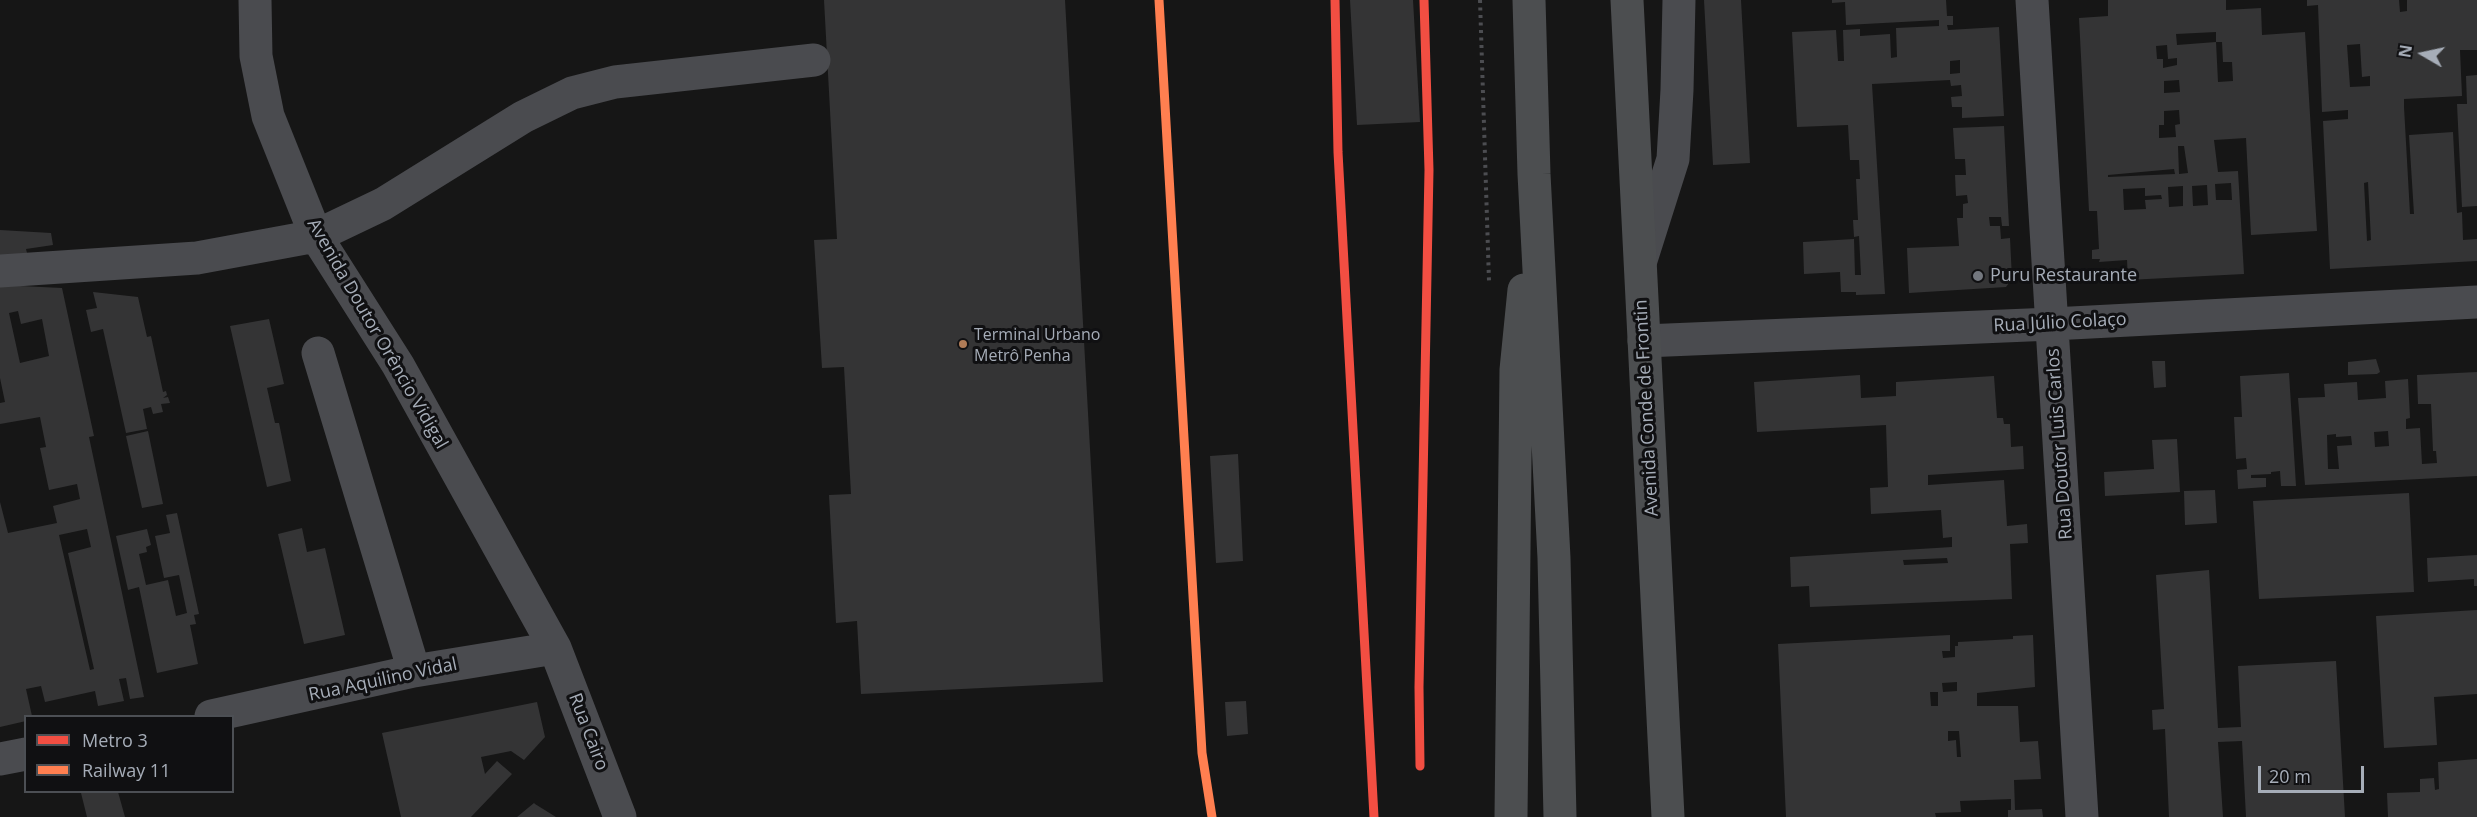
<!DOCTYPE html>
<meta charset="utf-8">
<style>
body{margin:0}
#map{position:relative;width:2477px;height:817px;overflow:hidden;background:#161616;font-family:"Open Sans",sans-serif}
canvas{display:block}
.legend{position:absolute;left:24px;top:715px;width:210px;height:78px;box-sizing:border-box;background:#101012;border:2px solid #4c4f54;margin:0;padding:8px 10px;list-style:none;font-size:18px;color:#a6adb8}
.legend li{display:flex;align-items:center;gap:12px;height:30px}
.legend b{width:30px;border:2px solid #4c4f54}
.north{position:absolute;left:2393px;top:24px;width:60px;height:60px;-webkit-text-stroke:4px #101012;paint-order:stroke;rotate:279deg;font-size:16px;font-weight:700;line-height:24px;text-align:center;color:#a6adb8}
.north::after{content:'';display:block;margin:auto;width:21px;height:27px;background:#a6adb8;clip-path:polygon(50% 0,100% 100%,50% 72%,0 100%)}
.scale{position:absolute;left:2258px;top:766px;width:106px;height:27px;box-sizing:border-box;border:3px solid #a6adb8;border-top:0;padding-left:8px;font-size:18px;line-height:21px;white-space:nowrap;color:#a6adb8;-webkit-text-stroke:4px #101012;paint-order:stroke}
</style>
<div id="map">
<canvas width="2477" height="817"></canvas>
<ul class="legend">
<li><b style="height:8px;background:#f24e42"></b>Metro 3</li>
<li><b style="height:8px;background:#ff7f50"></b>Railway 11</li>
</ul>
<div class="north">N</div>
<div class="scale">20 m</div>
</div>
<script>
const context = document.querySelector('canvas').getContext('2d');
context.lineJoin = 'round';
function fill(path, color) { context.fillStyle = color; context.fill(path, 'evenodd'); }
const toPath = rows => new Path2D(rows.map(r => 'M' + r).join(''));
function strokePath(path, color, width, dash) { context.strokeStyle = color; context.lineWidth = width; context.lineCap = dash ? 'butt' : 'round'; context.setLineDash(dash || []); context.stroke(path); }
function drawText(font, color, halo, rows, align = 'center') {
  context.font = font + ' "Open Sans",sans-serif'; context.lineWidth = 6; context.setLineDash([]); context.textBaseline = 'middle'; context.strokeStyle = halo; context.fillStyle = color; for (const [text, x, y, turn = 0] of rows) {
    context.save(); context.translate(x, y); context.rotate((+turn || 0) * Math.PI / 180); context.textAlign = isNaN(turn) ? turn : align; if (halo) context.strokeText(text, 0, 0); context.fillText(text, 0, 0); context.restore();
  }
}
fill(toPath([
 [824,0,1065,0,1103,682,861,694,857,621,836,623,829,495,851,494,844,367,822,368,814,240,837,239],
 [1350,0,1413,0,1420,122,1357,125],
 [1704,0,1741,0,1750,163,1713,165],
 [1832,0,1946,0,1947,16,1953,16,1953,25,1947,25,1948,30,1999,27,2004,116,1962,118,1962,107,1952,107,1951,97,1962,96,1961,85,1951,86,1950,80,1872,84,1885,294,1856,295,1856,292,1841,292,1840,272,1804,274,1803,242,1854,239,1855,275,1861,275,1859,236,1854,237,1853,220,1858,220,1856,179,1860,179,1859,160,1850,160,1848,125,1797,127,1792,32,1836,30,1838,61,1844,61,1843,30,1860,29,1860,36,1890,34,1891,58,1897,57,1896,28,1939,26,1939,20,1846,25,1845,2,1832,3],
 [1960,60,1960,73,1950,74,1950,61],
 [2108,0,2226,0,2226,10,2261,8,2262,35,2305,32,2317,231,2251,235,2246,138,2214,140,2218,172,2238,171,2244,274,2128,280,2127,260,2099,262,2100,259,2092,259,2092,250,2099,249,2097,211,2089,211,2079,18,2108,16],
 [2216,32,2216,42,2222,42,2223,62,2232,62,2233,81,2218,82,2216,42,2177,45,2176,34],
 [2167,45,2168,59,2177,58,2177,65,2163,68,2163,59,2157,59,2156,46],
 [2179,80,2180,92,2164,93,2164,81],
 [2179,110,2180,124,2175,125,2176,137,2159,138,2159,125,2164,125,2164,111],
 [2178,146,2184,146,2188,173,2179,174],
 [2174,169,2175,174,2108,177,2108,175],
 [2231,183,2232,200,2216,200,2215,184],
 [2207,185,2208,205,2193,206,2192,186],
 [2183,186,2183,206,2169,207,2168,187],
 [2145,188,2145,196,2161,195,2162,199,2145,200,2146,209,2124,210,2123,189],
 [2307,0,2399,0,2400,12,2407,11,2407,0,2477,0,2477,50,2460,50,2462,96,2404,99,2404,107,2410,214,2414,214,2409,135,2453,132,2457,213,2462,212,2463,240,2477,239,2477,261,2330,269,2323,121,2348,119,2348,110,2322,112,2318,5,2307,6],
 [2360,44,2362,77,2370,76,2370,86,2350,87,2347,45],
 [2368,182,2371,240,2367,241,2364,183],
 [2477,75,2477,206,2462,207,2457,104,2467,104,2466,76],
 [2004,126,2009,226,2002,226,2001,217,1989,217,1990,226,2000,226,2001,239,2010,238,2012,279,2006,287,1909,293,1907,248,1959,246,1957,218,1963,218,1963,204,1968,203,1967,195,1956,196,1955,175,1966,175,1965,159,1955,159,1953,128],
 [0,230,51,233,53,245,26,249,29,261,0,268],
 [0,285,62,288,94,436,89,437,144,697,130,699,126,678,119,679,124,701,98,706,95,691,45,702,41,686,26,689,32,716,26,716,26,721,0,727,0,502,8,533,57,523,53,506,80,499,77,484,49,490,40,448,46,447,40,417,0,424,0,403,5,402,0,378],
 [18,311,21,324,42,319,49,356,20,363,9,313],
 [87,529,91,547,68,553,94,669,90,670,59,535],
 [93,292,138,297,147,337,151,336,163,392,166,391,167,395,163,398,168,397,170,403,161,404,163,412,153,414,151,407,143,409,147,429,126,433,103,329,91,332,86,310,97,308],
 [269,319,284,384,267,388,275,423,279,423,291,481,267,487,230,326],
 [2376,359,2380,372,2377,374,2348,375,2348,362],
 [2152,361,2165,361,2166,387,2154,388],
 [2477,372,2477,476,2305,485,2298,398,2325,397,2324,384,2357,382,2358,400,2386,398,2385,381,2408,379,2410,418,2406,419,2406,429,2420,428,2422,464,2437,463,2436,451,2433,451,2431,404,2418,404,2417,375],
 [2388,431,2389,446,2375,447,2374,432],
 [2336,434,2336,437,2351,436,2352,445,2337,446,2339,469,2328,469,2327,435],
 [2289,373,2296,486,2281,486,2280,471,2271,472,2271,474,2251,475,2251,478,2266,478,2266,487,2238,489,2237,470,2247,469,2246,458,2236,459,2234,417,2242,417,2240,376],
 [1860,375,1861,398,1896,396,1896,382,1994,376,1997,418,2003,418,2004,424,2010,424,2011,447,2023,446,2024,469,1928,475,1928,485,2004,480,2007,526,2027,524,2028,543,2010,544,2012,599,1810,607,1809,586,1791,587,1790,557,1952,547,1952,537,1943,538,1941,510,1871,514,1870,488,1888,487,1886,425,1757,432,1754,382],
 [1947,558,1948,563,1904,565,1903,560],
 [148,431,163,504,142,508,126,436],
 [2177,439,2180,492,2105,496,2104,472,2154,469,2152,440],
 [1238,454,1243,561,1216,563,1210,456],
 [2215,490,2217,523,2185,525,2184,491],
 [2409,493,2414,592,2259,599,2253,501],
 [177,513,199,614,194,615,196,624,190,625,198,664,157,673,139,587,128,590,116,536,147,529,151,545,146,547,147,552,139,554,146,585,168,580,176,616,187,613,179,575,164,578,155,536,170,533,166,515],
 [302,528,307,552,325,548,345,635,304,644,278,534],
 [2477,555,2477,586,2474,586,2474,579,2428,582,2427,558],
 [2209,570,2218,728,2241,727,2238,666,2336,661,2345,817,2246,817,2242,741,2218,742,2223,817,2169,817,2165,729,2153,730,2152,710,2164,709,2156,575],
 [2477,610,2477,694,2434,697,2437,745,2384,748,2376,616],
 [1950,635,1950,651,1942,651,1943,658,1955,657,1955,646,1958,646,1958,642,2013,639,2013,636,2033,635,2035,687,1977,693,1977,706,2018,706,2020,742,2038,741,2041,779,2014,780,2015,810,2042,809,2043,817,2008,817,2008,810,2011,810,2011,799,1960,801,1961,812,1935,813,1936,817,1786,817,1778,644],
 [1957,682,1957,691,1943,692,1942,683],
 [1930,692,1938,692,1938,706,1931,706],
 [1948,731,1959,731,1961,757,1957,757,1956,740,1948,741],
 [1246,701,1248,734,1227,736,1225,702],
 [537,702,545,737,524,760,511,751,481,757,485,774,497,761,512,774,471,817,401,817,382,733],
 [2477,759,2477,817,2388,817,2387,793,2420,792,2420,779,2434,778,2435,790,2439,789,2438,762],
 [90,792,118,792,125,817,87,817,81,793],
 [534,803,535,804,556,817,517,817]
]), '#343435');
strokePath(toPath([
 [1480,0,1489,281]
]), '#4c4d51', 4, [3, 4.5]);
strokePath(toPath([
 [255,0,256,56,268,116,316,236,398,365,555,648,620,817],
 [2032,0,2082,817],
 [1641,260,1673,159,1677,90,1679,0],
 [0,271,197,258,316,236,383,204,523,117,572,93,615,82,814,60],
 [1644,341,2052,324,2477,302],
 [318,353,414,671],
 [211,716,414,671,555,648],
 [0,759,26,754]
]), '#4a4b4f', 33);
strokePath(toPath([
 [1529,0,1534,174,1554,558,1560,817],
 [1627,0,1668,817],
 [1511,817,1516,370,1524,290]
]), '#4c4e50', 33);
strokePath(toPath([
 [1159,0,1202,753,1212,817]
]), '#ff7f50', 9);
strokePath(toPath([
 [1335,0,1338,152,1374,817],
 [1420,766,1419,687,1429,170,1424,0]
]), '#f24e42', 9);
for (const [x, y, r, color] of [
 [1978,276,6,"#74787f"],
 [963,344,5,"#b07c57"]
]) { const dot = new Path2D(); dot.arc(x, y, r, 0, 2 * Math.PI); context.fillStyle = color; context.fill(dot); strokePath(dot, '#101012', 2); }
drawText('16px', '#a6adb8', '#101012', [
 ["Terminal Urbano",974,335],
 ["Metrô Penha",974,356]
], 'left');
drawText('18px', '#a6adb8', '#101012', [
 ["Puru Restaurante",1990,276]
], 'left');
drawText('18px', '#a6adb8', '#101012', [
 ["Rua Júlio Colaço",2060,323,-3],
 ["Avenida Doutor Orêncio Vidigal",377,334,60],
 ["Avenida Conde de Frontin",1647,408,-93],
 ["Rua Doutor Luis Carlos",2060,444,-94],
 ["Rua Aquilino Vidal",383,680,-12],
 ["Rua Cairo",588,732,69]
]);
</script>
